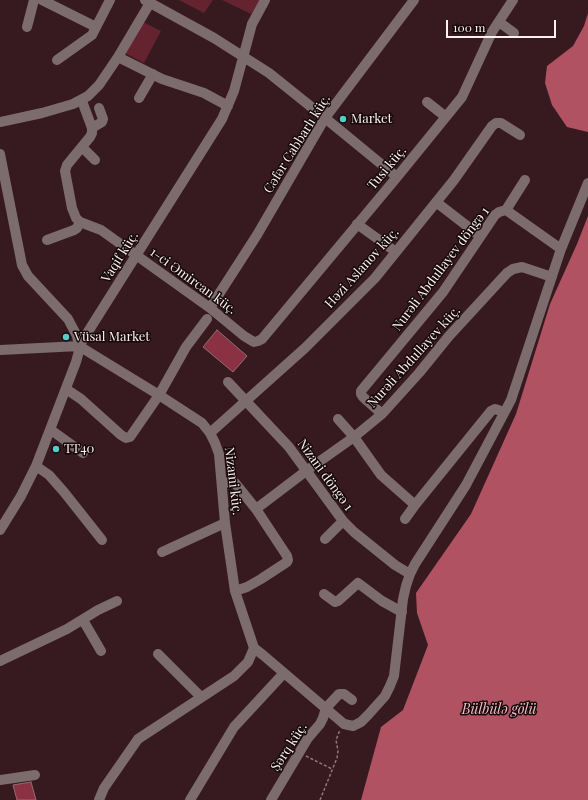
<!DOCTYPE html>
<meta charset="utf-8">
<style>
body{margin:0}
#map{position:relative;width:588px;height:800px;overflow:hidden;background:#371a1f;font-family:"Playfair Display",serif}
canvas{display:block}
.scale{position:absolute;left:446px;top:20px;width:110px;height:18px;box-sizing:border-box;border:2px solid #fcf0f1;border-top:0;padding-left:5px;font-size:12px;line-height:14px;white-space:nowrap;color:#fcf0f1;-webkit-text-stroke:3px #16090b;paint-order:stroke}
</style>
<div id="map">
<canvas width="588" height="800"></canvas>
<div class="scale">100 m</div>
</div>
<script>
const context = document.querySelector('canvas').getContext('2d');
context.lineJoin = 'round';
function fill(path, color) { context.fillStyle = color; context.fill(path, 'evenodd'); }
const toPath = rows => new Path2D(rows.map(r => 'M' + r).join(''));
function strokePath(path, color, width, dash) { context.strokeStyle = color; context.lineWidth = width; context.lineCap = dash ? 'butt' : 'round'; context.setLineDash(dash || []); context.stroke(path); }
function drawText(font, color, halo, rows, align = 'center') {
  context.font = font + ' "Playfair Display",serif'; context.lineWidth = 3; context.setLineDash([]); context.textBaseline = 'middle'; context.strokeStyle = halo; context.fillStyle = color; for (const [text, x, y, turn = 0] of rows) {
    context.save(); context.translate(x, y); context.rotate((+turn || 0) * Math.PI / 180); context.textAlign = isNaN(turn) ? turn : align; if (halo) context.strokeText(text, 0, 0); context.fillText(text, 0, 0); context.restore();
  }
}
fill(toPath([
 [179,0,213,0,204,13],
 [222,0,260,0,251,14],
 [143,22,161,31,144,63,125,53]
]), '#65222f');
fill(toPath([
 [588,13,588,132,567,127,552,105,545,83,547,66,573,46,584,26],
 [588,216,588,800,361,800,381,727,403,710,428,645,417,613,416,593,471,514,516,414,550,304,577,244]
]), '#b05262');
const building = toPath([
 [217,330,247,356,233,372,203,347,217,330],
 [31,782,36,800,17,800,13,785,31,782]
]);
fill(building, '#8b3144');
strokePath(building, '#926d71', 1);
strokePath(toPath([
 [306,756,332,769],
 [320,800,337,758,338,751,336,740,340,730]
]), '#8d777a', 1.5, [3, 2]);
strokePath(toPath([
 [42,0,96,27],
 [145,0,214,38,269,73,325,118,397,177],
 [499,22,514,33],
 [27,27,34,0],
 [118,57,162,79,204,93,228,106],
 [57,60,92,35,110,0],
 [139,98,153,74],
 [82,101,92,128,92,133,90,137,67,165,65,171,72,208,76,218,80,222,101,230,210,308,244,336,254,342,258,341,262,339,397,177,462,97,492,32,513,0],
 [427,102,446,117],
 [0,122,42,113,73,104,88,96,99,85,118,57,150,3],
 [92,128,102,122,103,119,99,108],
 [82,147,95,160],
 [0,154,22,265,28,276,68,319,77,336,79,346,79,351,76,362,36,466,21,496,0,530],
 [436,202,480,236],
 [506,210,525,180],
 [357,224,396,252],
 [47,240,74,230,77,228,80,222],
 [210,308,257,235,325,118,414,0],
 [79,346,222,119,234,91,252,24,265,0],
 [0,350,79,346,159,395,202,423,210,433,215,443,219,454,225,523,235,591,254,648,263,655,344,724,353,726,361,722,368,715,385,696,390,686,394,676,403,599,406,586,410,574,415,564,466,485,511,400,561,249,588,183],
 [228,382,289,447,343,521,354,532,395,565,410,574],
 [66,389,81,399,121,435,126,438,130,437,159,395,186,347,207,319],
 [382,414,363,397,361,394,361,391,424,315,443,292,495,215,499,212,506,210,561,249],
 [338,419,354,437,381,475,415,505],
 [51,430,83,453],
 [210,433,305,348,375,278,454,180,492,126,496,123,501,123,520,135],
 [36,466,49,475,64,492,102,540],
 [222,482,235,483,256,509,287,556,288,560,287,562,261,579,247,587,235,591],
 [256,509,306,471,354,437,382,414,419,373,449,336,507,273,513,269,522,267,552,277],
 [405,519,415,505,491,411,495,409,504,412],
 [325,539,343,521],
 [162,552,225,523],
 [324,594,335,602,338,601,358,583,382,601,402,612],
 [83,620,101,651],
 [158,654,201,697],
 [0,661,67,629,98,610,117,601],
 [0,780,35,775],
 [99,800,104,788,138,739,234,676,248,662,254,648],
 [190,800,234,727,284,673],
 [271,800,308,738,320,724,323,718,326,708,339,694,344,694,352,700]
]), '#7c6c6e', 10);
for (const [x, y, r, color] of [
 [343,119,4,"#54cdc8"],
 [66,337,4,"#54cdc8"],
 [56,449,4,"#54cdc8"]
]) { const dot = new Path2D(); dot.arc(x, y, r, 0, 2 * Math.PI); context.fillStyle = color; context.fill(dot); strokePath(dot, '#16090b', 1.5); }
drawText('13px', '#fcf0f1', '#16090b', [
 ["Market",351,119],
 ["Vüsal Market",74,337],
 ["TT40",64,449]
], 'left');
drawText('13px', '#fcf0f1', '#16090b', [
 ["Cəfər Cabbarlı küç.",297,144,-58],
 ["Tusi küç.",387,168,-50],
 ["Vaqif küç.",120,257,-58],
 ["Həzi Aslanov küç.",362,268,-48],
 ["Nurəli Abdullayev döngə 1",441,269,-53],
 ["1-ci Əmircan küç.",193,281,36],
 ["Nurəli Abdullayev küç.",414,357,-48],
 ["Nizani döngə 1",325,475,54],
 ["Nizami küç.",233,481,83],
 ["Şərq küç.",289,747,-57]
]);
drawText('italic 14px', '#f3bec4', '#16090b', [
 ["Bülbülə gölü",499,710]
]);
</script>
